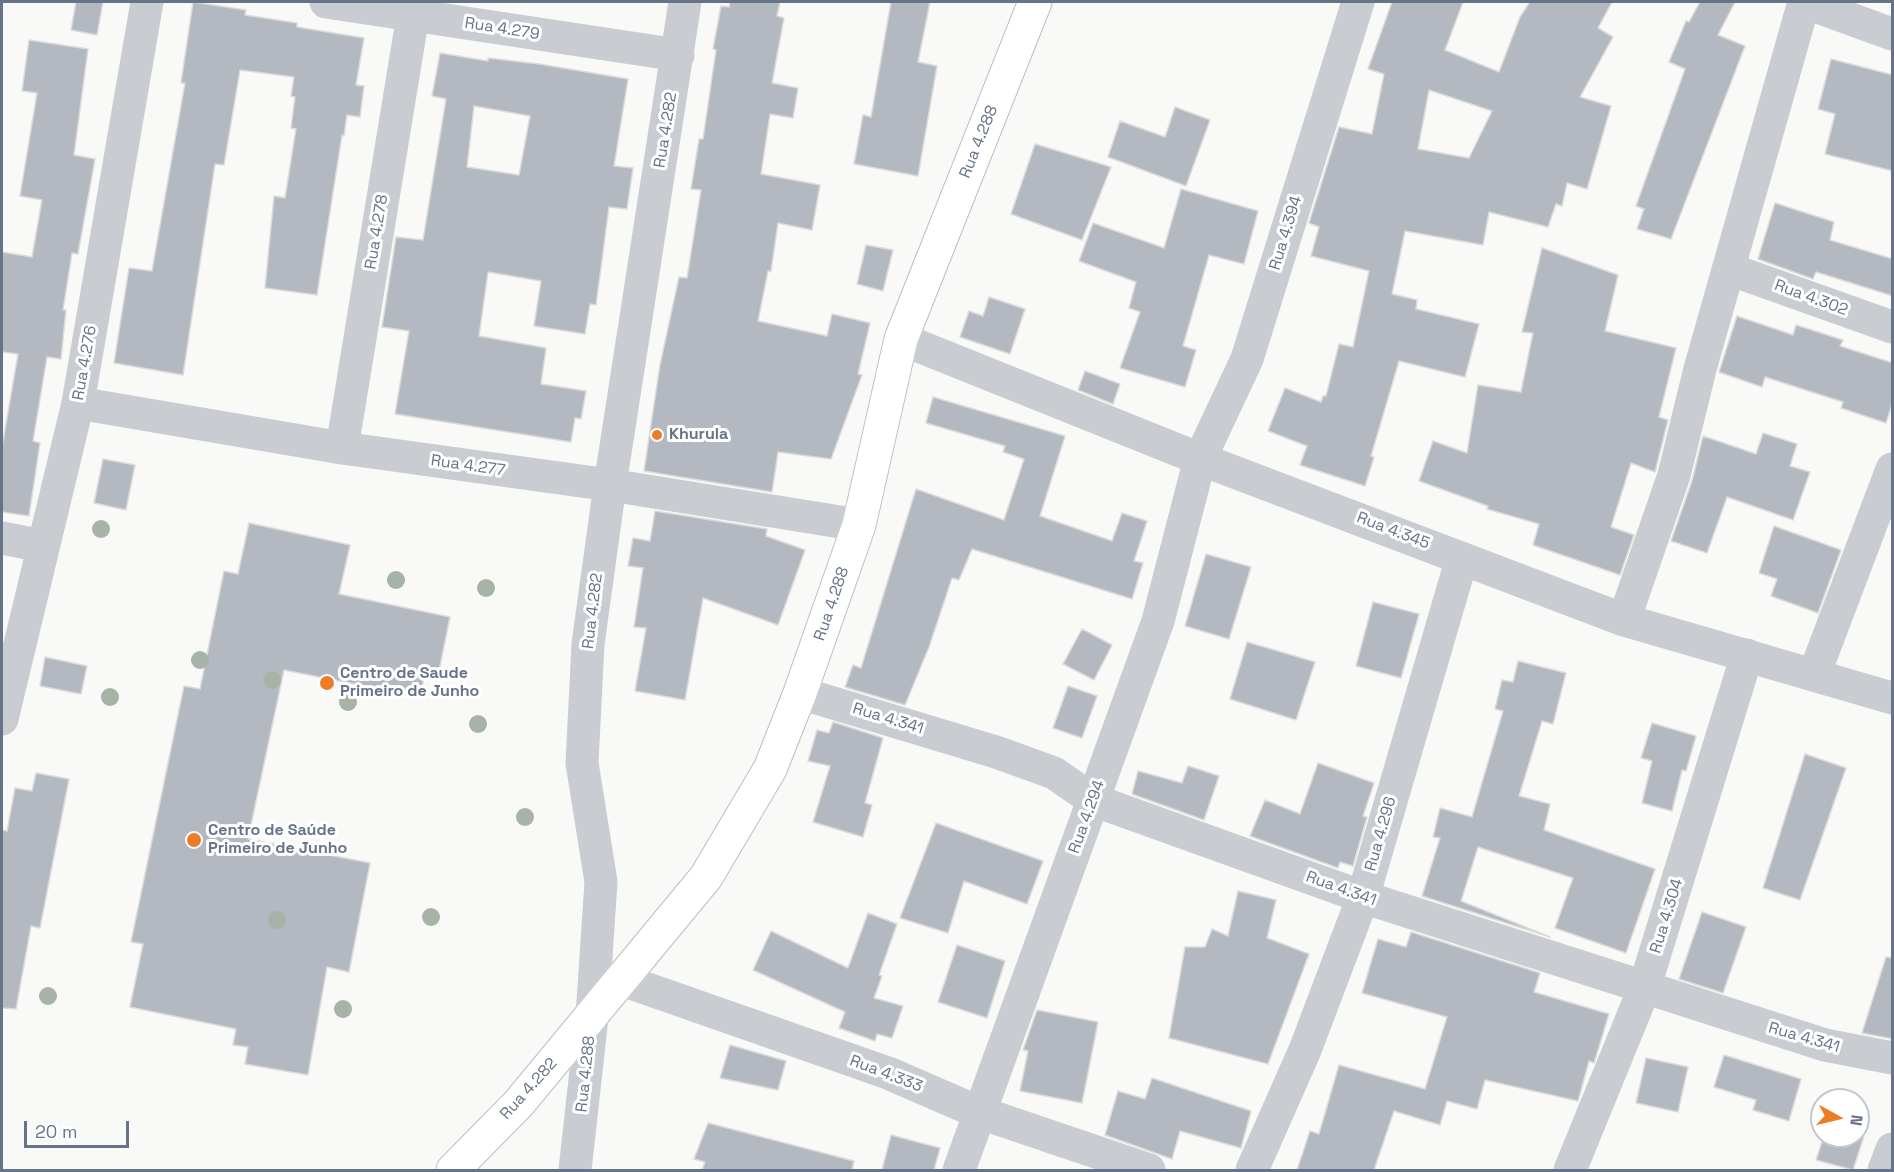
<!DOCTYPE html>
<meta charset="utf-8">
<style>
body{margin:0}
#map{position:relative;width:1894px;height:1172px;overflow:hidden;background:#f9f9f7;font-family:"Space Grotesk",sans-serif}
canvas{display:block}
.frame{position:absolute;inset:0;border:3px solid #677389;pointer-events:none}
.north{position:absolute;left:1810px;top:1088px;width:60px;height:60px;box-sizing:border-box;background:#fff;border:2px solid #c2c7d0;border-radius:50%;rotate:98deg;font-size:16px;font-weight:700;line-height:24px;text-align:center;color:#677389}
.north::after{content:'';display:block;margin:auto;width:21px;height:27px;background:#eb7d26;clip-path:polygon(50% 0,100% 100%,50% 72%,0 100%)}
.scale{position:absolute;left:24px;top:1121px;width:105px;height:27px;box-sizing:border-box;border:3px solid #677389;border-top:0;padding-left:8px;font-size:18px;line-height:21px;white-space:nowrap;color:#677389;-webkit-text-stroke:4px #fff;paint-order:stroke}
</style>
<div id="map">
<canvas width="1894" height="1172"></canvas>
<div class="frame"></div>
<div class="north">N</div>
<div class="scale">20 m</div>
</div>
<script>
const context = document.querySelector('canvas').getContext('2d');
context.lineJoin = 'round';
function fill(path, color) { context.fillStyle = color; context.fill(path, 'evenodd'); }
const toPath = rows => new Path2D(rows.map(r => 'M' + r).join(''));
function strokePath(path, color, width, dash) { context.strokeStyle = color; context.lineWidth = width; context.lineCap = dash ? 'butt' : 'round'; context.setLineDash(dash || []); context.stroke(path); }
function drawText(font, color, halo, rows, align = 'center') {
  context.font = font + ' "Space Grotesk",sans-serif'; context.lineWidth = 6; context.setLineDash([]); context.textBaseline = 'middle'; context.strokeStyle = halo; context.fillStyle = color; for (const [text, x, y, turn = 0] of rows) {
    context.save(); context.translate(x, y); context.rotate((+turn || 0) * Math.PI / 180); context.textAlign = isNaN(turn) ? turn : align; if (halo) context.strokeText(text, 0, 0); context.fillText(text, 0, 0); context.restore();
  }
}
const building = toPath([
 [76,2,103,2,97,35,71,30,76,2],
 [193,2,246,10,245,15,297,23,297,27,364,38,356,85,364,86,360,117,347,115,344,136,342,135,317,295,265,288,274,196,285,198,296,129,291,128,295,97,291,96,294,77,240,70,224,165,215,164,183,375,114,363,129,268,152,271,185,83,181,83,193,2],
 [730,2,780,2,777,16,784,18,772,83,798,88,793,118,770,114,761,174,820,185,812,230,778,223,771,271,768,271,758,321,827,336,832,314,870,323,858,374,862,375,831,459,778,452,772,492,644,471,660,365,679,277,687,278,701,190,691,189,699,139,703,139,716,50,713,49,721,6,729,7,730,2],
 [891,2,930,2,918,62,937,66,918,176,854,164,863,115,871,117,891,2],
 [1392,2,1463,2,1445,50,1499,72,1520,17,1530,2,1612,2,1598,28,1613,37,1580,97,1611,106,1587,189,1567,183,1562,206,1556,204,1548,227,1489,212,1483,245,1405,231,1392,294,1417,300,1416,309,1479,324,1465,377,1399,361,1371,456,1374,457,1365,486,1300,465,1307,446,1268,431,1285,388,1321,402,1323,396,1326,396,1339,344,1353,347,1369,271,1311,256,1319,227,1309,223,1339,127,1372,134,1384,74,1368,69,1392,2],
 [1429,90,1492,111,1469,158,1418,149,1429,90],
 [1700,2,1735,2,1718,35,1745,46,1671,239,1637,229,1644,209,1636,206,1685,69,1669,62,1686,21,1689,22,1700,2],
 [29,40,88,49,74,155,95,159,78,254,72,253,63,310,66,310,61,359,47,357,33,441,40,443,29,516,2,512,2,447,18,354,2,352,2,252,32,257,42,200,20,196,37,93,22,91,29,40],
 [440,53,488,61,488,58,539,64,628,79,614,166,633,168,627,209,609,207,596,305,590,304,585,334,534,326,541,281,488,272,479,336,546,348,541,384,586,391,581,419,575,418,571,442,395,414,409,331,382,327,396,237,423,240,446,99,432,96,440,53],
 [474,106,530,116,519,175,467,167,474,106],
 [1831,59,1893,75,1893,171,1825,154,1835,114,1818,109,1831,59],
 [1175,107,1210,120,1186,186,1108,157,1120,121,1165,137,1175,107],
 [1035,144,1111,167,1082,240,1011,214,1035,144],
 [1181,189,1258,211,1244,264,1209,255,1183,346,1196,350,1185,387,1120,368,1140,312,1129,308,1136,282,1079,261,1093,223,1164,248,1181,189],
 [1775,203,1834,222,1830,240,1893,259,1893,296,1816,272,1813,279,1758,259,1775,203],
 [866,245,893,250,883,291,857,284,866,245],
 [1542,248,1618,275,1605,331,1676,348,1659,417,1668,420,1655,472,1631,463,1611,527,1634,535,1620,575,1533,545,1539,524,1487,509,1488,506,1419,481,1433,441,1467,453,1478,385,1521,392,1533,333,1522,332,1542,248],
 [989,297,1025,309,1010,354,960,337,969,311,983,316,989,297],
 [1737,316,1793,335,1796,325,1843,340,1840,346,1893,363,1893,401,1886,423,1841,408,1843,402,1765,377,1762,387,1719,372,1737,316],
 [1085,371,1120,384,1113,404,1078,390,1085,371],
 [933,397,1065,436,1040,516,1112,541,1122,513,1147,521,1134,561,1143,563,1132,599,972,549,959,580,952,578,929,647,905,705,845,687,853,665,861,668,916,489,1004,520,1024,459,1003,452,1005,446,926,423,933,397],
 [1763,433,1797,444,1790,466,1810,472,1793,520,1727,497,1707,553,1671,541,1692,481,1703,436,1756,454,1763,433],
 [103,459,135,465,126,510,94,503,103,459],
 [655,511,767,529,766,536,805,550,778,625,703,598,685,700,635,691,646,628,634,627,643,568,628,566,633,538,650,541,655,511],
 [249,523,350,545,339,594,450,617,439,671,426,668,420,697,284,670,248,839,370,863,349,972,327,967,308,1075,245,1064,248,1047,233,1045,236,1029,130,1007,143,944,131,942,184,686,200,689,224,571,238,574,249,523],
 [1774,526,1841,550,1818,613,1771,596,1777,579,1759,573,1774,526],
 [1206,554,1251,567,1229,639,1185,626,1206,554],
 [1373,602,1419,614,1401,678,1356,666,1373,602],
 [1082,629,1112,645,1094,680,1063,664,1082,629],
 [1247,642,1315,662,1296,720,1230,699,1247,642],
 [45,657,87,666,81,694,40,686,45,657],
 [1518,661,1566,673,1553,724,1542,721,1519,796,1550,804,1544,830,1655,869,1626,953,1555,928,1573,878,1478,847,1461,901,1550,937,1422,896,1440,838,1433,837,1440,808,1472,817,1503,711,1495,709,1502,680,1513,682,1518,661],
 [1068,686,1097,696,1082,738,1053,728,1068,686],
 [833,722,883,738,865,803,872,805,863,837,813,822,830,766,808,761,817,730,829,733,833,722],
 [1652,723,1696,736,1686,771,1682,770,1672,811,1642,803,1652,761,1641,758,1652,723],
 [1805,754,1846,768,1800,900,1763,888,1805,754],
 [1318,763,1374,783,1363,816,1367,817,1353,866,1340,862,1338,868,1250,836,1265,800,1300,814,1318,763],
 [1188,766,1219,776,1204,820,1132,794,1138,771,1182,783,1188,766],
 [36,773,69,779,40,928,31,926,16,1009,2,1008,2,830,7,831,15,788,32,791,36,773],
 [936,823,1043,861,1027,904,964,881,948,933,900,918,936,823],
 [1238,891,1276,900,1267,938,1309,954,1268,1064,1169,1038,1185,947,1205,947,1212,929,1228,936,1238,891],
 [1702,912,1746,927,1723,993,1679,979,1702,912],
 [868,913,897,924,879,975,882,976,874,998,903,1006,892,1038,877,1034,875,1041,839,1028,845,1012,753,970,771,931,848,968,868,913],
 [1411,932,1540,973,1534,992,1609,1014,1594,1063,1589,1061,1578,1101,1485,1080,1477,1109,1447,1101,1440,1125,1394,1111,1374,1170,1297,1170,1310,1131,1319,1134,1339,1065,1425,1089,1447,1017,1362,993,1378,939,1406,947,1411,932],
 [957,945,1005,961,987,1018,938,1002,957,945],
 [1886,957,1893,958,1893,1039,1862,1033,1886,957],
 [1037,1010,1098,1022,1082,1103,1020,1091,1028,1051,1023,1050,1037,1010],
 [730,1045,786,1061,778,1090,720,1078,730,1045],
 [1724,1055,1801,1079,1789,1121,1753,1110,1756,1100,1714,1087,1724,1055],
 [1646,1058,1688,1067,1678,1112,1636,1103,1646,1058],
 [1152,1078,1251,1111,1241,1148,1180,1131,1172,1159,1105,1135,1118,1091,1145,1099,1152,1078],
 [708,1123,854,1161,852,1170,702,1170,705,1162,694,1159,708,1123],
 [891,1135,940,1148,934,1170,882,1170,891,1135],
 [1824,1136,1864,1136,1853,1170,1816,1160,1824,1136]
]);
fill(building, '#b4b9c1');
strokePath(building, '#dbdbd9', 1.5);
const secondary = toPath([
 [453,1170,519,1103,706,877,770,769,800,693,859,525,901,339,1035,2]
]);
strokePath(secondary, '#bbbfc5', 35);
strokePath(toPath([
 [326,2,678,55],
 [1804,2,1892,34],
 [1729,269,1892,327],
 [901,339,1200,459,1624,620,1892,698],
 [78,403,342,448,610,485,859,525],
 [342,448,413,15],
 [2,538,43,546],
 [1624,620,1674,475,1700,369,1804,2],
 [1814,675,1892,469],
 [800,693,996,752,1054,773,1093,800,1363,897,1825,1045,1892,1058],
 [2,719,78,403,147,2],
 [622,980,888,1073,978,1112,1149,1170],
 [575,1170,592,1017,601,882,582,763,588,644,610,485,685,2],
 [959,1170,1158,621,1200,459,1247,359,1358,2],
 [1252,1170,1305,1050,1363,897,1462,558],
 [1570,1170,1644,989,1747,655],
 [1884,1170,1892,1149]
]), '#c9ccd0', 33);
strokePath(secondary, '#fff', 33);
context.fillStyle = '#a6b3a6';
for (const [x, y] of [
 [101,529],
 [396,580],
 [486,588],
 [200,660],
 [272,680],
 [110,697],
 [348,702],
 [478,724],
 [525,817],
 [431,917],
 [277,920],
 [48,996],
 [343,1009]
]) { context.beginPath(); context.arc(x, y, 9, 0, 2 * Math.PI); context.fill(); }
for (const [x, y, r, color] of [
 [657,435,6,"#eb7d26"],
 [327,683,8,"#eb7d26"],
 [194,840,8,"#eb7d26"]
]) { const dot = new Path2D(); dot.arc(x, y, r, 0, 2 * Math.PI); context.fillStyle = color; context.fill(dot); strokePath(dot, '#fff', 2); }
drawText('16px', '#677389', '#fff', [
 ["Rua 4.279",502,29,9],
 ["Rua 4.282",666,130,-81],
 ["Rua 4.288",979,142,-68],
 ["Rua 4.278",377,232,-81],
 ["Rua 4.394",1286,233,-73],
 ["Rua 4.302",1811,298,20],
 ["Rua 4.276",85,363,-80],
 ["Rua 4.277",468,466,8],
 ["Rua 4.345",1393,531,21],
 ["Rua 4.288",832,604,-71],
 ["Rua 4.282",593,611,-83],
 ["Rua 4.341",888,719,17],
 ["Rua 4.294",1087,817,-70],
 ["Rua 4.296",1381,834,-74],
 ["Rua 4.341",1341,889,20],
 ["Rua 4.304",1667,916,-73],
 ["Rua 4.341",1804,1038,16],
 ["Rua 4.288",586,1074,-84],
 ["Rua 4.333",886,1074,21],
 ["Rua 4.282",529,1089,-48]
]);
drawText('bold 16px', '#677389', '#fff', [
 ["Khurula",669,435],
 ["Centro de Saude",340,674],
 ["Primeiro de Junho",340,692],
 ["Centro de Saúde",208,831],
 ["Primeiro de Junho",208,849]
], 'left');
</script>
